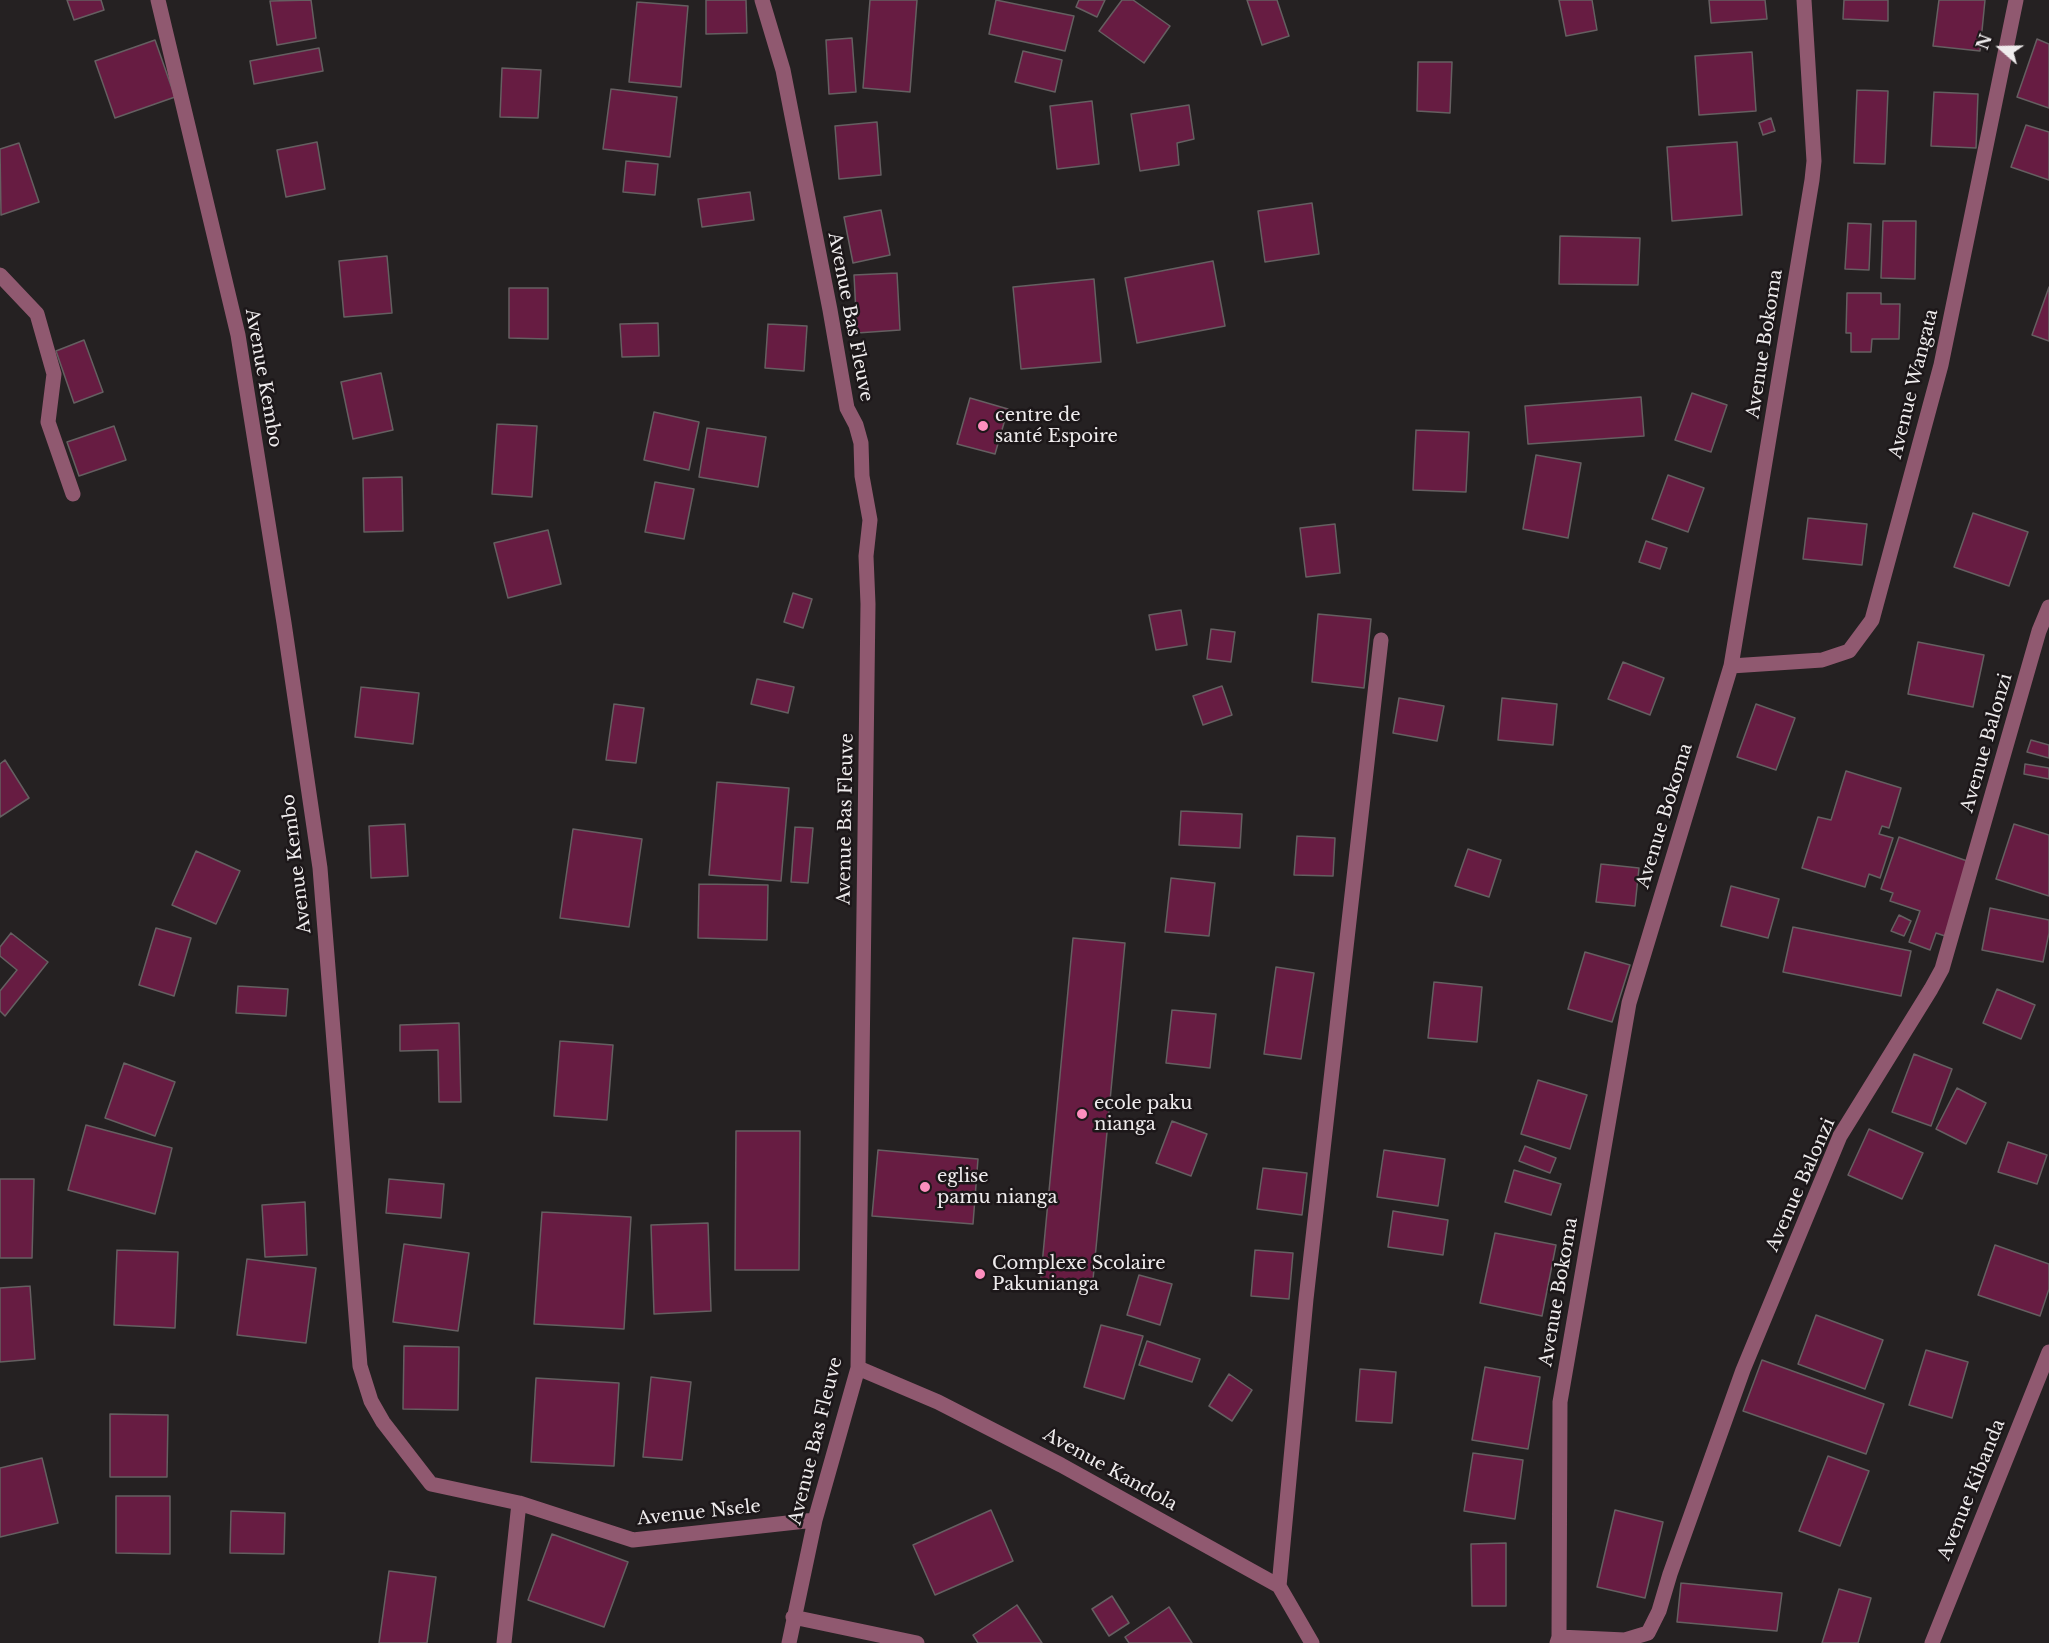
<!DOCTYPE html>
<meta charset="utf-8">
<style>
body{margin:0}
#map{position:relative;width:2049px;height:1643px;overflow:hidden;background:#252122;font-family:"Libre Baskerville",serif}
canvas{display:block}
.north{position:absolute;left:1971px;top:18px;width:60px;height:60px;-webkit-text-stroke:4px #1c1719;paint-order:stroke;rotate:290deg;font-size:16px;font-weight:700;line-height:24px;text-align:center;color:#efeced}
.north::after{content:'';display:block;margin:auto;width:21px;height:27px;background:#efeced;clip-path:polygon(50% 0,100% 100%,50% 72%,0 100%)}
</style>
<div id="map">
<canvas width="2049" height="1643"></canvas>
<div class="north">N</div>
</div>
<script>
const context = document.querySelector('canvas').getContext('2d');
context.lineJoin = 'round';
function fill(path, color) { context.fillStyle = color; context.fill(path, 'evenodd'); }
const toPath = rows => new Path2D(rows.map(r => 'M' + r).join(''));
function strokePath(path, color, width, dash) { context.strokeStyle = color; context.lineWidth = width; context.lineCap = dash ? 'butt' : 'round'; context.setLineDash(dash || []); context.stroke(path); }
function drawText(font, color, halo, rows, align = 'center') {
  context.font = font + ' "Libre Baskerville",serif'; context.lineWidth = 5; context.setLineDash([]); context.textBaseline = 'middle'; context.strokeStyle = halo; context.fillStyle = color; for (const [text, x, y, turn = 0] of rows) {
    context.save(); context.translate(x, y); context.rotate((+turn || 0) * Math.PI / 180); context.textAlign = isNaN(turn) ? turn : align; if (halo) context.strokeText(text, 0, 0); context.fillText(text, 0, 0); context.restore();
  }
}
const building = toPath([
 [67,0,101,0,104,10,74,20,67,0],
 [311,0,316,38,277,45,270,1,311,0],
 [706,0,746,0,747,33,706,34,706,0],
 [870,0,917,0,910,92,863,88,870,0],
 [996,0,1074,16,1065,51,989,34,996,0],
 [1079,0,1105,0,1097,17,1076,7,1079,0],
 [1122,0,1133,0,1170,26,1144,63,1099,31,1122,0],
 [1247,0,1277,0,1289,36,1262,45,1247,0],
 [1559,0,1592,0,1597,30,1566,36,1559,0],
 [1709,0,1765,0,1767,19,1711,23,1709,0],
 [1844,0,1888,0,1888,21,1843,19,1844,0],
 [1939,0,1985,0,1980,51,1933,46,1939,0],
 [637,2,688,6,681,87,629,82,637,2],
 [852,38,856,92,829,94,826,40,852,38],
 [2037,39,2049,44,2049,108,2017,97,2037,39],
 [155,40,175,97,115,118,95,61,155,40],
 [319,48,323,71,254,84,250,61,319,48],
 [1023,51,1062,60,1055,92,1015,82,1023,51],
 [1752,52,1756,111,1699,115,1695,56,1752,52],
 [1418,62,1452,62,1450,113,1417,111,1418,62],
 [502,68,541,70,538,118,500,117,502,68],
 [611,89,677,97,670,157,603,149,611,89],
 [1857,90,1888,91,1885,164,1854,163,1857,90],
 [1934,92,1978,94,1976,148,1931,146,1934,92],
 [1092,101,1099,164,1057,169,1050,106,1092,101],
 [1189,105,1194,139,1177,143,1179,165,1140,171,1131,114,1189,105],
 [1771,118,1775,131,1763,135,1759,123,1771,118],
 [877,122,881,175,839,179,835,126,877,122],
 [2026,125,2049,132,2049,180,2011,167,2026,125],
 [317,142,325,189,286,197,277,150,317,142],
 [1737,142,1742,215,1672,221,1667,147,1737,142],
 [19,143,39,202,1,215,0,149,19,143],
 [626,161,658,164,655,195,623,192,626,161],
 [750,192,754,220,702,227,698,199,750,192],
 [1312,203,1319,254,1265,262,1258,211,1312,203],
 [881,210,890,255,853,263,844,217,881,210],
 [1883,221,1916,221,1915,279,1881,278,1883,221],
 [1848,223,1871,224,1869,270,1845,269,1848,223],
 [1560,236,1640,238,1638,285,1559,284,1560,236],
 [387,256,392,313,344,317,339,261,387,256],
 [1213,261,1225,326,1137,343,1125,278,1213,261],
 [897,273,900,330,857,333,854,275,897,273],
 [1094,279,1101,362,1021,369,1013,287,1094,279],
 [2049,287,2049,341,2032,335,2049,287],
 [509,288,548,288,548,339,509,338,509,288],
 [1847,293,1881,293,1881,304,1900,304,1899,339,1872,339,1871,352,1851,352,1851,333,1846,333,1847,293],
 [658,323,659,356,622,357,620,324,658,323],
 [768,324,807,326,804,371,765,368,768,324],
 [84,340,103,392,74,403,56,351,84,340],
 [381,373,393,430,353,439,341,382,381,373],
 [1692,393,1727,405,1711,452,1675,440,1692,393],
 [1641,397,1644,436,1528,444,1525,406,1641,397],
 [970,398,1008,409,995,454,957,444,970,398],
 [654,412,699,422,689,470,644,460,654,412],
 [497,424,537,426,532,497,492,494,497,424],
 [114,426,126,460,79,476,67,442,114,426],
 [707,428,766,437,758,487,699,477,707,428],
 [1416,430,1469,432,1466,492,1413,490,1416,430],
 [1536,455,1581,463,1568,538,1523,529,1536,455],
 [1668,475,1704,488,1688,532,1652,519,1668,475],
 [402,477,403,531,364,532,363,478,402,477],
 [655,482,694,489,684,539,645,532,655,482],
 [1973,513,2028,532,2009,586,1954,567,1973,513],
 [1808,518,1867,524,1862,565,1803,559,1808,518],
 [1335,524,1340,573,1306,577,1300,528,1335,524],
 [548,530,561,584,508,598,494,543,548,530],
 [1646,541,1667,548,1660,569,1639,562,1646,541],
 [793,593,812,599,803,628,784,622,793,593],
 [1181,610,1187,645,1156,650,1149,615,1181,610],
 [1318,614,1371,619,1364,688,1312,682,1318,614],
 [1211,629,1235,632,1231,662,1207,659,1211,629],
 [1918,642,1984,655,1973,707,1908,694,1918,642],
 [1623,662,1664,678,1650,715,1608,699,1623,662],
 [757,679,794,687,788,713,751,704,757,679],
 [1222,686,1232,715,1203,725,1193,696,1222,686],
 [361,687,419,693,413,744,355,737,361,687],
 [1399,698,1444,706,1437,741,1393,733,1399,698],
 [1502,698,1557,704,1553,745,1498,740,1502,698],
 [614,704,644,708,636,763,606,760,614,704],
 [1756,704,1795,718,1776,770,1737,757,1756,704],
 [2031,740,2049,745,2049,758,2027,752,2031,740],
 [5,760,29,798,0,817,0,764,5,760],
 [2025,764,2049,768,2049,779,2024,774,2025,764],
 [1846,771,1901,788,1889,828,1882,826,1879,834,1893,838,1880,878,1869,874,1865,887,1802,868,1818,817,1831,820,1846,771],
 [717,782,789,788,781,881,709,875,717,782],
 [1181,811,1242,814,1240,848,1179,845,1181,811],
 [405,824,408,876,371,878,369,826,405,824],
 [2014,824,2049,835,2049,896,1996,879,2014,824],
 [795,827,813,828,808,883,791,882,795,827],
 [573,829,642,839,629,927,560,918,573,829],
 [1297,836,1335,838,1333,876,1294,875,1297,836],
 [1899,837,1970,862,1945,936,1936,933,1930,950,1909,942,1920,911,1890,901,1893,893,1881,889,1899,837],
 [1468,849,1501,860,1489,897,1455,886,1468,849],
 [196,851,240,871,216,924,172,905,196,851],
 [1601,864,1639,868,1635,906,1596,902,1601,864],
 [1171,878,1215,883,1209,936,1165,932,1171,878],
 [699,884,768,885,767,940,698,938,699,884],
 [1731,886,1779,899,1768,938,1721,926,1731,886],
 [1990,908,2049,920,2049,933,2043,962,1982,950,1990,908],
 [1899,915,1911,921,1904,936,1891,931,1899,915],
 [1793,927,1911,951,1901,996,1783,972,1793,927],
 [156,928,191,938,174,996,139,985,156,928],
 [11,933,48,962,5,1016,0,1011,0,991,17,970,0,956,0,947,11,933],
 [1073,938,1125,943,1092,1290,1040,1286,1073,938],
 [1585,952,1630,965,1612,1022,1568,1009,1585,952],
 [1276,967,1314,973,1301,1059,1264,1054,1276,967],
 [1434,982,1482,987,1477,1042,1428,1038,1434,982],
 [238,986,288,989,286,1016,236,1013,238,986],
 [1997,989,2035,1005,2021,1039,1983,1023,1997,989],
 [1172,1010,1216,1014,1210,1068,1166,1063,1172,1010],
 [459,1023,461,1102,439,1102,438,1050,400,1051,400,1025,459,1023],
 [560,1041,613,1045,607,1120,554,1116,560,1041],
 [1914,1054,1952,1069,1931,1126,1892,1112,1914,1054],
 [124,1063,175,1082,155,1136,105,1118,124,1063],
 [1538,1080,1587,1095,1570,1149,1521,1134,1538,1080],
 [1957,1088,1986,1103,1966,1144,1936,1129,1957,1088],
 [1172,1121,1207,1134,1191,1176,1156,1163,1172,1121],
 [86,1125,172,1148,155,1214,68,1190,86,1125],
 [1869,1129,1923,1153,1902,1199,1848,1175,1869,1129],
 [736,1131,800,1131,799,1270,735,1270,736,1131],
 [2008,1142,2047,1155,2037,1184,1998,1172,2008,1142],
 [1525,1146,1556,1158,1550,1173,1519,1161,1525,1146],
 [878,1150,978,1159,973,1224,872,1216,878,1150],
 [1384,1150,1445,1159,1438,1206,1377,1197,1384,1150],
 [1263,1168,1307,1173,1302,1215,1257,1209,1263,1168],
 [1514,1170,1561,1184,1551,1215,1505,1202,1514,1170],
 [0,1179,34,1179,32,1258,0,1258,0,1179],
 [389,1179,444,1184,441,1218,386,1213,389,1179],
 [305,1202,307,1255,265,1257,262,1205,305,1202],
 [1393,1211,1448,1220,1443,1255,1388,1247,1393,1211],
 [542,1212,631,1217,624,1329,534,1324,542,1212],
 [708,1223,711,1311,654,1314,651,1225,708,1223],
 [1495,1233,1556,1245,1542,1316,1480,1303,1495,1233],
 [404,1244,469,1253,458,1331,393,1322,404,1244],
 [1995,1245,2049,1264,2049,1289,2040,1316,1978,1295,1995,1245],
 [117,1250,178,1252,175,1328,114,1325,117,1250],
 [1255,1250,1293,1253,1289,1299,1251,1296,1255,1250],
 [247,1259,316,1268,306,1343,237,1335,247,1259],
 [1139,1275,1172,1284,1160,1325,1127,1315,1139,1275],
 [30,1286,35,1359,0,1362,0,1288,30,1286],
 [1816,1315,1883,1340,1865,1389,1798,1364,1816,1315],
 [1101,1325,1143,1336,1124,1399,1084,1387,1101,1325],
 [1147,1341,1200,1359,1192,1382,1139,1365,1147,1341],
 [404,1346,459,1347,458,1410,403,1409,404,1346],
 [1926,1350,1968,1362,1952,1418,1909,1405,1926,1350],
 [1762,1360,1884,1404,1866,1454,1743,1411,1762,1360],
 [1485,1367,1540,1377,1528,1449,1472,1440,1485,1367],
 [1360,1369,1396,1372,1392,1423,1356,1421,1360,1369],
 [1229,1374,1252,1390,1232,1421,1209,1406,1229,1374],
 [651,1377,691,1382,682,1460,643,1457,651,1377],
 [536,1378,619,1383,614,1466,531,1462,536,1378],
 [110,1414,168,1415,167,1477,110,1477,110,1414],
 [1473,1453,1523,1460,1515,1519,1464,1511,1473,1453],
 [1828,1456,1869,1471,1840,1546,1799,1531,1828,1456],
 [42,1458,58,1523,0,1537,0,1468,42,1458],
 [116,1496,170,1496,170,1554,116,1553,116,1496],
 [991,1510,1013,1561,935,1595,913,1545,991,1510],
 [1615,1510,1663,1522,1645,1598,1597,1587,1615,1510],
 [231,1511,285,1513,284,1554,230,1553,231,1511],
 [552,1534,628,1562,604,1627,528,1600,552,1534],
 [1506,1543,1506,1606,1472,1606,1471,1544,1506,1543],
 [389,1571,436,1577,427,1643,379,1643,389,1571],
 [1681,1583,1782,1593,1777,1631,1677,1622,1681,1583],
 [1839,1589,1871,1598,1858,1643,1822,1643,1839,1589],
 [1112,1596,1129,1623,1109,1636,1092,1609,1112,1596],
 [1017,1605,1042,1643,978,1643,973,1635,1017,1605],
 [1169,1607,1192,1643,1129,1643,1125,1637,1169,1607]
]);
fill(building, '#671c42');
strokePath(building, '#655f61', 1.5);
strokePath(toPath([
 [158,0,238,335,284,623,320,868,360,1366,371,1401,383,1422,431,1484,519,1503,504,1643],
 [762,0,783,70,830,310,847,408,856,425,861,443,862,476,870,520,866,556,868,604,858,1368,815,1520,789,1643],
 [0,275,37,314,54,374,48,422,73,494],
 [1731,666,1822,660,1849,651,1872,620,1941,365,2016,0],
 [858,1368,938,1402,1061,1465,1279,1586,1312,1643],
 [519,1503,633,1540,815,1520],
 [1279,1586,1306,1299,1381,640],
 [793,1617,917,1643],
 [1559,1637,1625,1640,1648,1633,1659,1611,1670,1574,1743,1370,1840,1136,1931,989,1942,969,2039,631,2049,607],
 [1557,1643,1559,1637,1560,1402,1629,1003,1731,666,1812,180,1814,161,1804,0],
 [1932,1643,2049,1352]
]), '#905970', 15);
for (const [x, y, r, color] of [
 [983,426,6,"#fd8ebe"],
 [1082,1114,6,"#fd8ebe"],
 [925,1187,6,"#fd8ebe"],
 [980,1274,6,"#fd8ebe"]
]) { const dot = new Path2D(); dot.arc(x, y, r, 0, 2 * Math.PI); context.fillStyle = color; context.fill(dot); strokePath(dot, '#1c1719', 2); }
drawText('18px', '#efeced', '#1c1719', [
 ["Avenue Bas Fleuve",850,317,79],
 ["Avenue Bokoma",1765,344,-81],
 ["Avenue Kembo",263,378,80],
 ["Avenue Wangata",1914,384,-76],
 ["Avenue Balonzi",1987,743,-74],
 ["Avenue Bokoma",1665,816,-73],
 ["Avenue Bas Fleuve",846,819,-89],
 ["Avenue Kembo",297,864,-97],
 ["Avenue Balonzi",1801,1185,-66],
 ["Avenue Bokoma",1559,1292,-80],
 ["Avenue Bas Fleuve",816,1441,-76],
 ["Avenue Kandola",1110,1470,29],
 ["Avenue Kibanda",1972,1490,-68],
 ["Avenue Nsele",699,1513,-6]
]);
drawText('18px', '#efeced', '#1c1719', [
 ["centre de",995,416],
 ["santé Espoire",995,437],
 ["ecole paku",1094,1104],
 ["nianga",1094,1125],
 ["eglise",937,1177],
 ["pamu nianga",937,1198],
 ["Complexe Scolaire",992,1264],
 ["Pakunianga",992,1285]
], 'left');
</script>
